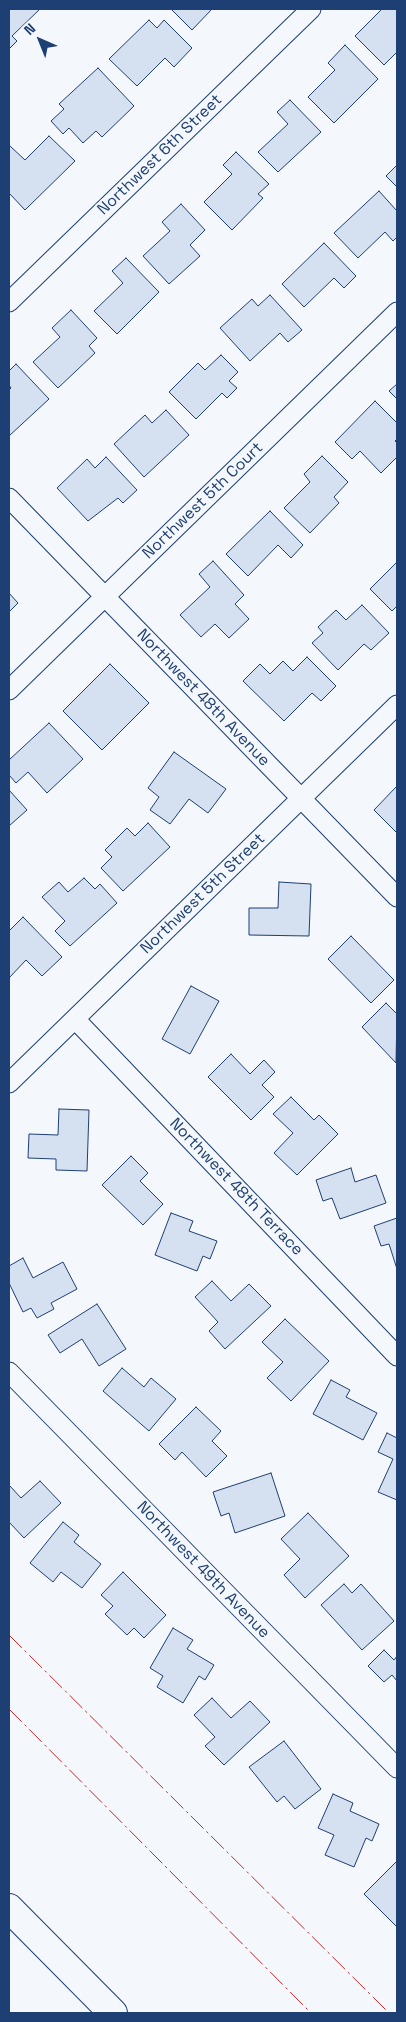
<!DOCTYPE html>
<style>
body{margin:0}
#map{position:relative;width:406px;height:2022px;overflow:hidden;background:#f4f7fb;font-family:"Space Grotesk",sans-serif}
canvas{display:block}
.frame{position:absolute;inset:0;border:10px solid #1d3f73;pointer-events:none}
.north{position:absolute;left:15px;top:15px;width:50px;height:50px;-webkit-text-stroke:4px #f4f7fb;paint-order:stroke;rotate:316deg;font-size:14px;font-weight:700;line-height:20px;text-align:center;color:#1d3f73}
.north::after{content:'';display:block;margin:auto;width:18px;height:22px;background:#1d3f73;clip-path:polygon(50% 0,100% 100%,50% 72%,0 100%)}
</style>
<div id="map">
<canvas width="406" height="2022"></canvas>
<div class="frame"></div>
<div class="north">N</div>
</div>
<script>
const context = document.querySelector('canvas').getContext('2d');
context.lineJoin = 'round';
function fill(path, color) { context.fillStyle = color; context.fill(path, 'evenodd'); }
const toPath = rows => new Path2D(rows.map(r => 'M' + r).join(''));
function strokePath(path, color, width, dash) { context.strokeStyle = color; context.lineWidth = width; context.lineCap = dash ? 'butt' : 'round'; context.setLineDash(dash || []); context.stroke(path); }
function drawText(font, color, halo, rows, align = 'center') {
  context.font = font + ' "Space Grotesk",sans-serif'; context.lineWidth = 4; context.setLineDash([]); context.textBaseline = 'middle'; context.strokeStyle = halo; context.fillStyle = color; for (const [text, x, y, turn = 0] of rows) {
    context.save(); context.translate(x, y); context.rotate((+turn || 0) * Math.PI / 180); context.textAlign = isNaN(turn) ? turn : align; if (halo) context.strokeText(text, 0, 0); context.fillText(text, 0, 0); context.restore();
  }
}
const building = toPath([
 [9,9,40,9,12,36,17,41,9,49,9,9],
 [171,9,212,9,192,30,171,9],
 [382,9,397,9,397,52,384,65,355,36,382,9],
 [149,20,157,28,164,20,192,48,174,67,165,58,137,86,109,59,149,20],
 [345,45,378,79,334,123,308,97,335,70,328,63,345,45],
 [98,68,134,106,102,137,96,131,83,143,69,128,63,134,51,121,64,109,59,104,98,68],
 [290,100,321,132,278,172,258,152,288,124,277,112,290,100],
 [49,136,75,161,25,210,9,193,9,147,10,146,25,160,49,136],
 [236,152,269,184,258,194,263,198,232,230,204,202,232,174,223,165,236,152],
 [397,165,397,187,386,176,397,165],
 [379,191,397,211,397,237,393,241,385,232,358,258,334,233,379,191],
 [181,204,205,230,190,245,200,256,169,284,143,256,170,231,162,222,181,204],
 [324,243,356,276,344,288,334,278,304,307,282,284,324,243],
 [126,258,159,292,117,334,94,311,123,283,112,271,126,258],
 [270,295,302,330,288,342,280,333,250,361,220,328,252,299,258,306,270,295],
 [71,310,97,338,89,346,95,353,58,388,33,362,60,337,52,328,71,310],
 [221,355,238,372,229,381,237,388,227,398,222,393,196,419,169,392,198,363,205,370,221,355],
 [16,364,49,399,9,436,9,390,11,388,9,385,9,371,16,364],
 [397,384,397,399,389,391,397,384],
 [375,401,397,423,397,439,395,441,397,443,397,457,381,473,360,451,352,459,335,442,375,401],
 [166,410,189,435,144,477,114,444,145,415,152,423,166,410],
 [322,456,348,482,334,497,339,503,310,533,284,508,310,482,304,474,322,456],
 [106,457,137,490,123,503,118,498,88,521,57,488,87,459,95,468,106,457],
 [270,511,303,545,291,558,278,545,248,576,226,554,270,511],
 [213,561,244,595,235,604,249,619,229,638,215,624,201,637,180,615,210,587,199,574,213,561],
 [397,562,397,606,392,611,370,589,397,562],
 [9,593,18,603,9,612,9,593],
 [362,605,389,633,371,650,364,644,338,670,312,643,323,633,318,627,336,610,346,620,362,605],
 [307,657,336,686,321,701,312,693,284,721,243,681,260,664,270,674,283,661,293,671,307,657],
 [110,664,149,703,102,750,63,711,110,664],
 [49,723,83,759,47,793,28,772,16,783,9,775,9,760,49,723],
 [174,752,226,789,208,813,189,799,170,824,150,810,159,797,148,788,174,752],
 [397,786,397,832,396,832,374,810,397,786],
 [9,790,27,810,9,826,9,790],
 [148,823,170,847,123,891,101,868,112,857,105,850,127,828,135,836,148,823],
 [84,878,95,889,100,884,117,903,70,946,55,931,65,921,42,897,59,882,68,892,84,878],
 [279,882,311,884,309,936,249,935,249,908,278,908,279,882],
 [23,917,62,957,42,976,26,960,9,978,9,931,23,917],
 [351,936,394,980,371,1003,328,959,351,936],
 [191,986,219,1001,190,1054,162,1039,191,986],
 [386,1003,397,1014,396,1063,362,1027,386,1003],
 [231,1054,250,1074,264,1060,275,1072,262,1085,274,1097,251,1120,208,1077,231,1054],
 [291,1097,314,1120,319,1115,338,1134,297,1175,274,1153,293,1133,273,1114,291,1097],
 [59,1109,89,1110,87,1171,56,1170,56,1159,28,1158,29,1134,58,1135,59,1109],
 [131,1156,148,1173,140,1181,163,1204,143,1225,102,1185,131,1156],
 [351,1168,355,1182,376,1175,386,1203,340,1219,332,1198,323,1201,316,1180,351,1168],
 [171,1213,193,1221,189,1231,217,1241,210,1259,203,1256,197,1271,155,1255,171,1213],
 [397,1218,397,1269,389,1244,381,1246,374,1226,397,1218],
 [23,1258,33,1278,63,1262,77,1289,51,1303,54,1309,37,1318,31,1308,23,1312,9,1283,9,1266,23,1258],
 [212,1281,231,1301,249,1284,271,1306,225,1349,209,1331,218,1322,195,1297,212,1281],
 [97,1304,126,1349,99,1366,82,1339,60,1353,48,1335,97,1304],
 [285,1319,329,1361,291,1401,267,1378,283,1362,262,1342,285,1319],
 [122,1368,144,1387,151,1378,176,1399,149,1431,103,1391,122,1368],
 [331,1380,350,1390,346,1397,377,1413,363,1440,313,1414,331,1380],
 [196,1407,221,1431,212,1441,227,1456,206,1477,182,1452,175,1460,159,1444,196,1407],
 [387,1433,397,1438,397,1500,378,1492,393,1459,378,1452,387,1433],
 [271,1473,285,1516,235,1533,229,1513,221,1516,213,1492,271,1473],
 [40,1481,61,1503,24,1538,9,1522,9,1485,21,1498,40,1481],
 [308,1513,349,1556,305,1598,284,1575,300,1559,281,1539,308,1513],
 [63,1522,79,1535,74,1542,101,1564,82,1588,61,1572,53,1582,30,1563,63,1522],
 [123,1572,166,1615,144,1638,134,1628,127,1635,105,1614,113,1606,101,1595,123,1572],
 [344,1584,352,1593,361,1584,394,1621,362,1650,321,1605,344,1584],
 [173,1628,193,1640,187,1649,214,1665,205,1680,199,1676,183,1703,157,1687,163,1676,150,1668,173,1628],
 [384,1650,394,1660,397,1656,397,1681,392,1675,384,1682,368,1666,384,1650],
 [212,1698,231,1718,250,1701,270,1722,224,1765,205,1746,215,1737,194,1715,212,1698],
 [284,1741,321,1789,295,1809,284,1796,277,1802,249,1767,284,1741],
 [333,1794,353,1803,350,1811,379,1824,372,1841,366,1838,354,1867,325,1855,334,1835,318,1828,333,1794],
 [397,1861,397,1927,364,1894,397,1861]
]);
fill(building, '#d5e0f0');
strokePath(building, '#1d3f73', 1);
const minor = toPath([
 [9,302,311,9],
 [9,498,397,897],
 [9,690,397,312],
 [75,1019,397,1356],
 [9,1083,397,705],
 [9,1372,397,1768]
]);
const motorway = toPath([
 [9,1908,113,2013]
]);
strokePath(minor, '#1d3f73', 21);
strokePath(motorway, '#1d3f73', 30);
strokePath(minor, '#f4f7fb', 19);
strokePath(motorway, '#f4f7fb', 28);
strokePath(toPath([
 [9,1635,389,2013],
 [9,1709,311,2013]
]), '#c62828', 1, [18, 4, 2.5, 4]);
drawText('16px', '#1d3f73', '#f4f7fb', [
 ["Northwest 6th Street",160,155,-44],
 ["Northwest 5th Court",203,501,-44],
 ["Northwest 48th Avenue",203,698,46],
 ["Northwest 5th Street",203,894,-44],
 ["Northwest 48th Terrace",236,1187,46],
 ["Northwest 49th Avenue",203,1570,46]
]);
</script>
